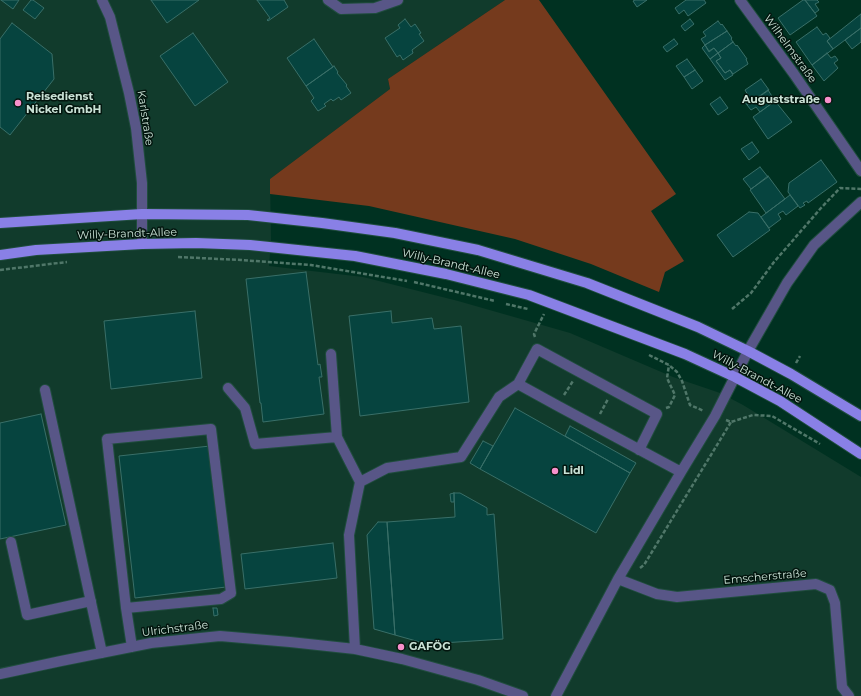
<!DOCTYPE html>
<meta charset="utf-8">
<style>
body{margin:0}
canvas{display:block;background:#003121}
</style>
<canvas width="861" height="696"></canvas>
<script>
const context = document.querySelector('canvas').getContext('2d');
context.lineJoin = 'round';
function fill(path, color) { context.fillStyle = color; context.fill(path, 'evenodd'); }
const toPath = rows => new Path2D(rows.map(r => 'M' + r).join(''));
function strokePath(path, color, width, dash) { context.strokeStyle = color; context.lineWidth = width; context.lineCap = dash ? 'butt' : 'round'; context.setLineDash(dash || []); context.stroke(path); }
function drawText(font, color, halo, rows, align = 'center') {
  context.font = font + ' Montserrat,sans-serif'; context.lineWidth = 3; context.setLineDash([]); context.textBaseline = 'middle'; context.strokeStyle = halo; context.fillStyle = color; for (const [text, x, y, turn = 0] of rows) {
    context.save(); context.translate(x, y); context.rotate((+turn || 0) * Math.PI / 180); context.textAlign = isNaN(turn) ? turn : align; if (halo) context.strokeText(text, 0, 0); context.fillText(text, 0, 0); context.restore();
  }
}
fill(toPath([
 [0,0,505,0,388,79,390,89,270,179,271,240,269,266,363,277,458,301,570,333,673,377,720,393,743,405,861,477,861,696,0,696]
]), '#113b2c');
fill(toPath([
 [505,0,539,0,676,194,651,211,684,261,665,272,659,292,591,264,515,239,369,206,270,194,270,179,390,89,388,79]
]), '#753a1d');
const building = toPath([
 [1,0,19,0,13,9,1,0],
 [31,0,33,0,44,8,35,19,23,10,31,0],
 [151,0,199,0,167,23,151,0],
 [257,0,284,0,288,7,268,21,267,20,270,18,257,0],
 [635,0,647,0,637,7,633,1,635,0],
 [686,0,704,0,706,3,688,16,684,10,679,14,675,8,686,0],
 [803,0,805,0,817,16,790,35,778,18,803,0],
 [805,0,817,0,819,2,815,4,819,10,815,13,805,0],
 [861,14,861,28,833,49,827,41,861,14],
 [405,19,411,27,415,24,421,33,419,34,424,41,412,50,413,53,403,60,400,55,397,57,385,38,400,28,398,25,405,19],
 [690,19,694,24,685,31,681,26,690,19],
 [718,21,721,25,722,24,727,31,705,45,701,39,706,36,703,32,718,21],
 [12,23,52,54,54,79,10,135,0,127,0,39,12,23],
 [817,27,823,35,826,33,830,38,827,41,833,49,812,65,796,42,817,27],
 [861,28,861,42,852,49,845,40,861,28],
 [727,31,732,38,731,39,733,42,718,53,714,48,709,51,705,45,727,31],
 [193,33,228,82,195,106,160,56,193,33],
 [314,39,333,67,306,86,287,58,314,39],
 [674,39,678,44,667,52,663,47,674,39],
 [733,42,736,46,737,45,747,59,746,59,748,64,733,74,730,70,725,73,716,61,721,58,718,53,733,42],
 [705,45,709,52,714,48,718,53,710,59,702,48,705,45],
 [718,53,721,58,716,61,725,73,730,70,733,75,725,80,710,59,718,53],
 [827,53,831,58,835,56,838,60,834,63,838,68,824,81,812,65,827,53],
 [687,59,695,70,684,77,676,66,687,59],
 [334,66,338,72,337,73,347,85,346,86,351,93,341,100,339,97,333,101,331,99,324,104,326,106,318,111,311,101,314,98,306,86,334,66],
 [695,70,703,81,692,89,684,77,695,70],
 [761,79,769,90,747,105,743,99,748,95,745,90,761,79],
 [768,90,775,101,760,112,756,107,751,110,747,105,768,90],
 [720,97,728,108,718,115,710,104,720,97],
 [775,101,792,122,768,139,753,117,775,101],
 [752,142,759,152,749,160,741,149,752,142],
 [821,160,837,182,808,203,807,201,803,203,805,205,800,208,788,192,789,183,821,160],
 [760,167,768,177,751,189,743,179,760,167],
 [768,176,785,199,766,213,750,190,768,176],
 [790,195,798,206,786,215,783,211,778,214,781,219,769,228,761,217,790,195],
 [749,212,758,213,770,230,733,257,717,235,749,212],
 [306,272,318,365,320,364,322,377,319,377,324,414,263,422,261,403,260,403,246,279,306,272],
 [195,311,202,378,111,389,104,321,195,311],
 [391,311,392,323,432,318,434,329,461,326,469,402,360,416,349,316,391,311],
 [515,408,630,473,596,533,480,469,515,408],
 [41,414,66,525,0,539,0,423,41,414],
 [570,426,636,463,630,473,565,436,570,426],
 [483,441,493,446,480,469,470,463,483,441],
 [210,446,226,587,135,598,119,456,210,446],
 [454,493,460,493,487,508,487,515,494,514,503,639,427,644,395,635,387,522,455,517,454,493],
 [454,493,454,502,451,502,450,494,454,493],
 [378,522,387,522,395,635,374,629,367,535,378,522],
 [333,543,337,578,245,589,241,554,333,543],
 [213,608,217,608,218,615,214,616,213,608]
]);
fill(building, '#06443f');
strokePath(building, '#396f68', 1);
const minor = toPath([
 [102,0,110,17,129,93,136,128,142,183,142,244],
 [328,0,341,9,375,8,398,0],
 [740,0,794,74,861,171],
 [331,354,337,437],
 [228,388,245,408,255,444,337,437,360,482],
 [45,390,102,653],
 [639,450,657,414,537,349,518,384,558,406,681,472],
 [360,482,387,468,461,457,499,397,518,384],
 [11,542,27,615,91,601],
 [618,579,657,594,677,597,816,584,830,590,835,603,842,687,849,696],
 [126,608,221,599,231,593,211,429,107,439,126,608,132,647],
 [355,649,349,535,360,482],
 [0,674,61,661,151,643,220,636,290,642,355,649,402,659,478,680,523,696],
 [556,696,618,579,681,472,715,416,748,351,787,283,814,245,861,202]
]);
const major = toPath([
 [0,223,142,214,248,215,322,223,395,233,478,250,587,283,698,327,748,351,791,374,861,416],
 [0,255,36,250,142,244,196,243,250,245,355,256,446,274,529,295,685,354,735,377,780,401,861,454]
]);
strokePath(minor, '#204d3e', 12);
strokePath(major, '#204d3e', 12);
strokePath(toPath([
 [178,257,241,260,311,265,407,281],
 [0,270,67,262],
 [414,282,495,301],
 [506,304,528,309],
 [732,309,751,293,774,262,821,208,840,188,861,189],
 [535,337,534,334,544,314],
 [649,355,669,365,677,372,682,381,690,405,704,411],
 [796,363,800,356],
 [564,395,573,381],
 [666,408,669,407,675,395,667,378,669,365],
 [600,414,608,399],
 [726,420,731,422,753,415,772,416,820,444],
 [640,568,644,565,731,422]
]), '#507769', 2.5, [4, 2]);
strokePath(minor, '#585687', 10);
strokePath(major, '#8980e6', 10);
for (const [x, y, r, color] of [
 [828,100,4,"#f890cb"],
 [18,103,4,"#f890cb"],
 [555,471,4,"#f890cb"],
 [401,647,4,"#f890cb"]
]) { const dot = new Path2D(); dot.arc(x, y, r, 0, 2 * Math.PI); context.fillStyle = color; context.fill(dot); strokePath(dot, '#03150e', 1.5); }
drawText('11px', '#cae2d6', '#03150e', [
 ["Wilhelmstraße",790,49,54],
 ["Karlstraße",145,118,81],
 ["Willy-Brandt-Allee",127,234,-2],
 ["Willy-Brandt-Allee",451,264,13],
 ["Willy-Brandt-Allee",757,377,28],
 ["Emscherstraße",765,577,-5],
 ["Ulrichstraße",175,629,-7]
]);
drawText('bold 11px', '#cae2d6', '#03150e', [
 ["Reisedienst",26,97],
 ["Nickel GmbH",26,110],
 ["Auguststraße",820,100,"right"],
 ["Lidl",563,471],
 ["GAFÖG",409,647]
], 'left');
</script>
